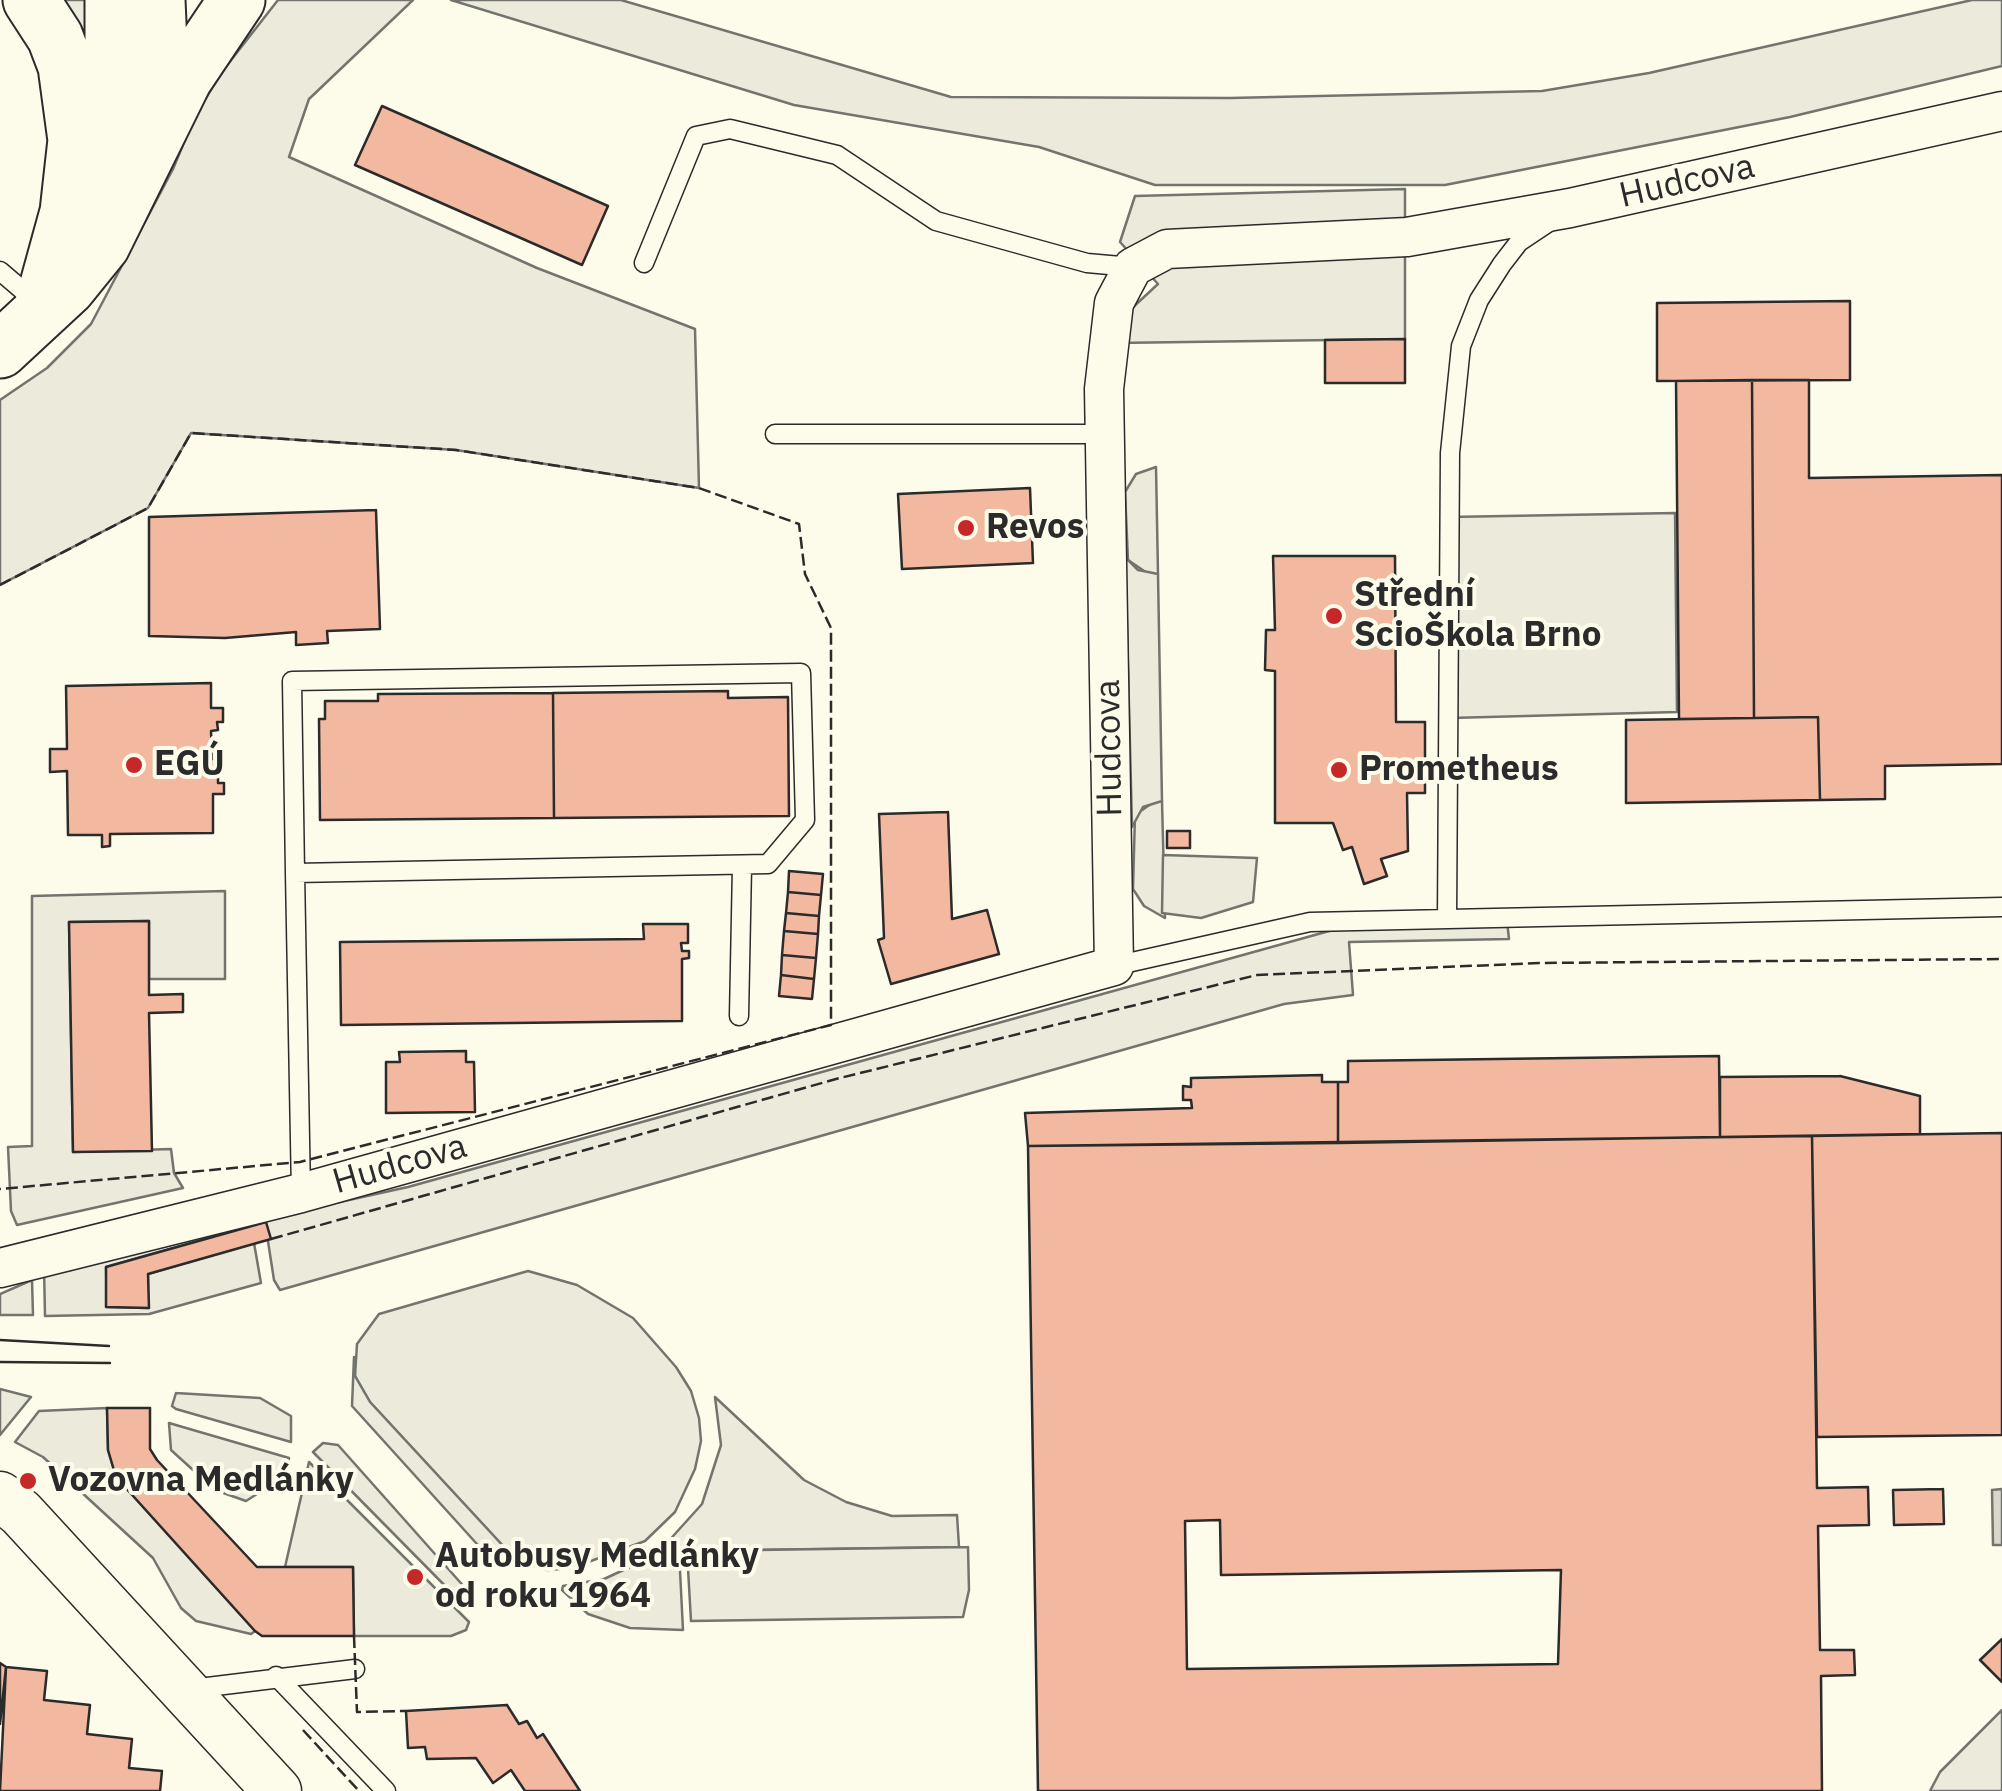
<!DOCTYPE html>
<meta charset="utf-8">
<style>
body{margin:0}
canvas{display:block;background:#fdfbea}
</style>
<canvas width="2002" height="1791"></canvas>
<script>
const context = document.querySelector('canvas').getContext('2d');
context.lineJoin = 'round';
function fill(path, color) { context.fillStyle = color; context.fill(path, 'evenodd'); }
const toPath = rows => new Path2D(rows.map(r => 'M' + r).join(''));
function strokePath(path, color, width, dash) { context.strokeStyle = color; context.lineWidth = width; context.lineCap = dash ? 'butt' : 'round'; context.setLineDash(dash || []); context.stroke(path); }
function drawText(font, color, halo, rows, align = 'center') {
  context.font = font + ' "IBM Plex Sans",sans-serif'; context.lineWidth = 8; context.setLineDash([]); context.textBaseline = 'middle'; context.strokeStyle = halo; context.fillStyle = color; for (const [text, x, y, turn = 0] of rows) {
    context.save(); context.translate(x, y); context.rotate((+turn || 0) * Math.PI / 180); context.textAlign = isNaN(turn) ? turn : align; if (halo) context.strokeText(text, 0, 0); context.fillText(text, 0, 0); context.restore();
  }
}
const green = toPath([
 [57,0,95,0,98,71,57,0],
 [278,0,413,0,309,99,289,157,537,268,695,329,699,488,456,450,191,433,148,508,0,585,0,400,47,368,91,324,173,169,195,116,221,73,278,0],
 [451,0,621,0,951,97,1230,98,1542,91,1649,73,1972,0,2002,0,2002,66,1790,117,1445,185,1155,185,1039,147,794,105,451,0],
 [1156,467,1158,574,1150,575,1128,560,1125,492,1136,474,1156,467],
 [1158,799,1162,801,1165,918,1144,906,1133,889,1135,815,1158,799],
 [225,891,225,979,149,979,149,921,69,922,73,1152,171,1149,174,1173,183,1188,17,1225,11,1211,8,1147,32,1146,32,896,225,891],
 [1507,921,1509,939,1349,942,1353,995,1284,1004,280,1290,274,1280,265,1222,106,1267,107,1307,148,1308,148,1274,254,1243,261,1283,149,1314,45,1316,44,1267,408,1187,1340,928,1507,921],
 [528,1271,577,1285,633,1318,676,1367,691,1391,699,1418,701,1441,695,1469,675,1512,645,1541,572,1568,548,1570,517,1561,370,1402,355,1376,357,1344,379,1314,528,1271],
 [32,1280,33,1315,0,1315,0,1294,32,1280],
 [0,1389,31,1397,0,1435,0,1389],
 [176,1393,260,1398,291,1416,291,1442,176,1409,172,1406,176,1393],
 [715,1397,804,1480,846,1502,892,1516,957,1515,959,1547,679,1551,683,1630,630,1628,588,1614,562,1590,563,1586,604,1579,656,1555,702,1504,721,1445,715,1397],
 [107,1408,108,1450,116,1477,255,1631,251,1634,196,1621,181,1608,153,1558,43,1457,15,1442,39,1411,107,1408],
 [169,1423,289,1458,285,1476,246,1501,215,1490,171,1450,169,1423],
 [323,1443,338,1445,475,1599,460,1601,313,1452,323,1443],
 [309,1462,469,1622,466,1630,451,1636,354,1636,353,1567,285,1567,309,1462],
 [2002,1710,2002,1791,1930,1791,1940,1772,2002,1710]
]);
fill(green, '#ecebdb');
strokePath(green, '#74746e', 2.5);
const parking = toPath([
 [1405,189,1405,339,1114,343,1130,310,1158,284,1120,242,1135,196,1405,189],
 [1675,513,1677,712,1450,718,1449,517,1675,513],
 [1125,547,1128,560,1138,570,1158,574,1162,801,1143,807,1132,827,1125,547],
 [1163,855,1257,858,1253,902,1201,918,1162,913,1163,855],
 [354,1357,355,1376,370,1402,517,1561,486,1554,352,1406,354,1357],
 [968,1547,969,1590,963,1617,691,1621,687,1551,968,1547]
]);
fill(parking, '#eceadb');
strokePath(parking, '#74746e', 2.5);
const water = toPath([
 [2002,1489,2002,1545,1993,1545,1992,1490,2002,1489]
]);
fill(water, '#d8d7c9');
strokePath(water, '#74746e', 2.5);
const building = toPath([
 [382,106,608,206,582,265,355,165,382,106],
 [1850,301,1850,380,1657,381,1657,303,1850,301],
 [1405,339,1405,383,1325,383,1325,340,1405,339],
 [1752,380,1809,380,1809,478,2002,475,2002,764,1885,766,1885,799,1820,800,1818,717,1754,718,1752,380],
 [1752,380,1754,718,1679,719,1676,381,1752,380],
 [1030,488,1033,563,902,569,898,494,1030,488],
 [376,510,380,629,327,631,328,643,296,645,296,632,225,638,149,636,149,517,376,510],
 [1273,556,1395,556,1396,722,1425,722,1425,793,1407,793,1408,851,1381,859,1387,876,1364,884,1352,847,1343,850,1333,823,1275,823,1275,671,1265,670,1266,630,1275,630,1273,556],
 [211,683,211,708,223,708,223,722,217,722,218,730,211,731,212,759,218,759,218,783,224,783,224,794,213,794,213,833,110,834,110,846,102,847,102,835,68,835,67,771,50,772,50,749,67,749,66,686,211,683],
 [728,691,728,698,788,697,789,816,554,818,553,693,728,691],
 [553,693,554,818,320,820,319,719,325,719,325,701,378,701,378,694,553,693],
 [1818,717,1820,800,1626,803,1626,720,1818,717],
 [948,812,952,919,987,910,999,954,891,984,878,940,884,938,879,814,948,812],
 [1167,831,1190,831,1190,848,1167,848,1167,831],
 [789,871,823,874,821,895,788,892,789,871],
 [788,892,821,895,819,916,786,913,788,892],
 [786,913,819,916,818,934,784,931,786,913],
 [149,921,149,995,183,994,183,1012,149,1013,152,1151,73,1152,69,922,149,921],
 [643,924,688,924,688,943,681,943,682,951,689,951,689,958,682,959,682,1021,341,1025,340,942,644,939,643,924],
 [784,931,818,934,816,958,782,955,784,931],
 [782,955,816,958,814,979,781,975,782,955],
 [781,975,814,979,812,999,779,996,781,975],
 [466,1051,466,1062,474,1062,475,1112,386,1113,386,1062,400,1062,399,1052,466,1051],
 [1719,1056,1720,1137,1338,1143,1338,1082,1348,1082,1348,1061,1719,1056],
 [1322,1075,1322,1082,1338,1082,1338,1143,1028,1146,1025,1113,1192,1108,1191,1100,1183,1100,1183,1086,1191,1087,1191,1078,1322,1075],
 [1840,1076,1920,1096,1920,1134,1720,1137,1720,1077,1840,1076],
 [2002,1133,2002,1435,1817,1437,1812,1136,2002,1133],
 [1812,1136,1817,1488,1868,1487,1869,1525,1818,1526,1820,1650,1854,1650,1855,1675,1821,1676,1822,1791,1038,1791,1028,1146,1812,1136],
 [1220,1520,1221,1575,1561,1570,1558,1664,1187,1669,1185,1521,1220,1520],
 [266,1222,271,1239,148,1274,149,1308,106,1307,106,1267,266,1222],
 [107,1408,150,1408,150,1449,157,1460,257,1567,353,1567,354,1636,262,1636,255,1631,116,1477,108,1450,107,1408],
 [1943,1489,1944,1524,1894,1525,1893,1490,1943,1489],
 [2002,1639,2002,1682,1980,1660,2002,1639],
 [0,1663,6,1667,0,1724,0,1663],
 [6,1667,47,1671,44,1700,90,1705,87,1734,132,1739,129,1768,162,1771,160,1791,0,1791,6,1667],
 [507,1705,519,1724,527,1721,537,1738,543,1734,580,1791,525,1791,511,1770,493,1783,476,1758,427,1759,425,1747,408,1748,406,1711,507,1705]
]);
fill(building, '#f2b8a0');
strokePath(building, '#2b2b2b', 2.5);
const service = toPath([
 [644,263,696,136,730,129,837,155,936,221,1087,263,1132,267],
 [0,271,34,300],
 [775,434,1104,434],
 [295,873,768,864,805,820,801,673,292,681,295,873,301,1193],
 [1447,918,1450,453,1461,346,1479,300,1502,264,1519,242,1549,222],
 [1114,966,1310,922,2002,907],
 [739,1016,742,866],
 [276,1676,386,1791],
 [191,1689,355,1669]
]);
const minor = toPath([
 [0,1268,301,1193,1114,966,1104,389,1114,303,1133,267,1167,249,1407,237,1570,208,2002,111]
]);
const tertiary = toPath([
 [0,1496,21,1513,277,1791]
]);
const trunk = toPath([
 [31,0,55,37,66,66,76,140,68,212,43,303],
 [156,123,160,69,157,0],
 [91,179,113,97,113,0],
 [0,350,68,287,102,245,184,79,237,0]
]);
strokePath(service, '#2b2b2b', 21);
strokePath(minor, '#2b2b2b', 41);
strokePath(tertiary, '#2b2b2b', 51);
strokePath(trunk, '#2b2b2b', 59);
strokePath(service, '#fdfbea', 18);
strokePath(minor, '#fdfbea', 38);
strokePath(tertiary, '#fdfbea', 48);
strokePath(trunk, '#fdfbea', 55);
strokePath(toPath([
 [0,1340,109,1346],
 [0,1362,110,1363]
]), '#2b2b2b', 2.5);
strokePath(toPath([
 [0,585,148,508,191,433,456,450,699,488,799,524,805,574,831,628,831,1025,300,1162,0,1189],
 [271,1239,836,1079,1257,975,1539,963,2002,959],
 [354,1636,357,1712,406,1711],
 [303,1730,359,1791]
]), '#2b2b2b', 2.5, [12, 5]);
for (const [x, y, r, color] of [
 [966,528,10,"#c62828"],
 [1334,616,10,"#c62828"],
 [134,765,10,"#c62828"],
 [1339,770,10,"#c62828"],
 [28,1481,10,"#c62828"],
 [415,1577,10,"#c62828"]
]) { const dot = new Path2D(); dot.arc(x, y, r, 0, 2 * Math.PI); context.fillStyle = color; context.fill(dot); strokePath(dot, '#fdfbea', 4); }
drawText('35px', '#2b2b2b', '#fdfbea', [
 ["Hudcova",1687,182,-13],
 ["Hudcova",1110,748,-91],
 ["Hudcova",400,1165,-16]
]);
drawText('bold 35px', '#2b2b2b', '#fdfbea', [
 ["Revos",986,528],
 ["Střední",1354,596],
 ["ScioŠkola Brno",1354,636],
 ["EGÚ",154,765],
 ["Prometheus",1359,770],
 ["Vozovna Medlánky",48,1481],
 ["Autobusy Medlánky",435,1557],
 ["od roku 1964",435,1597]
], 'left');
</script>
